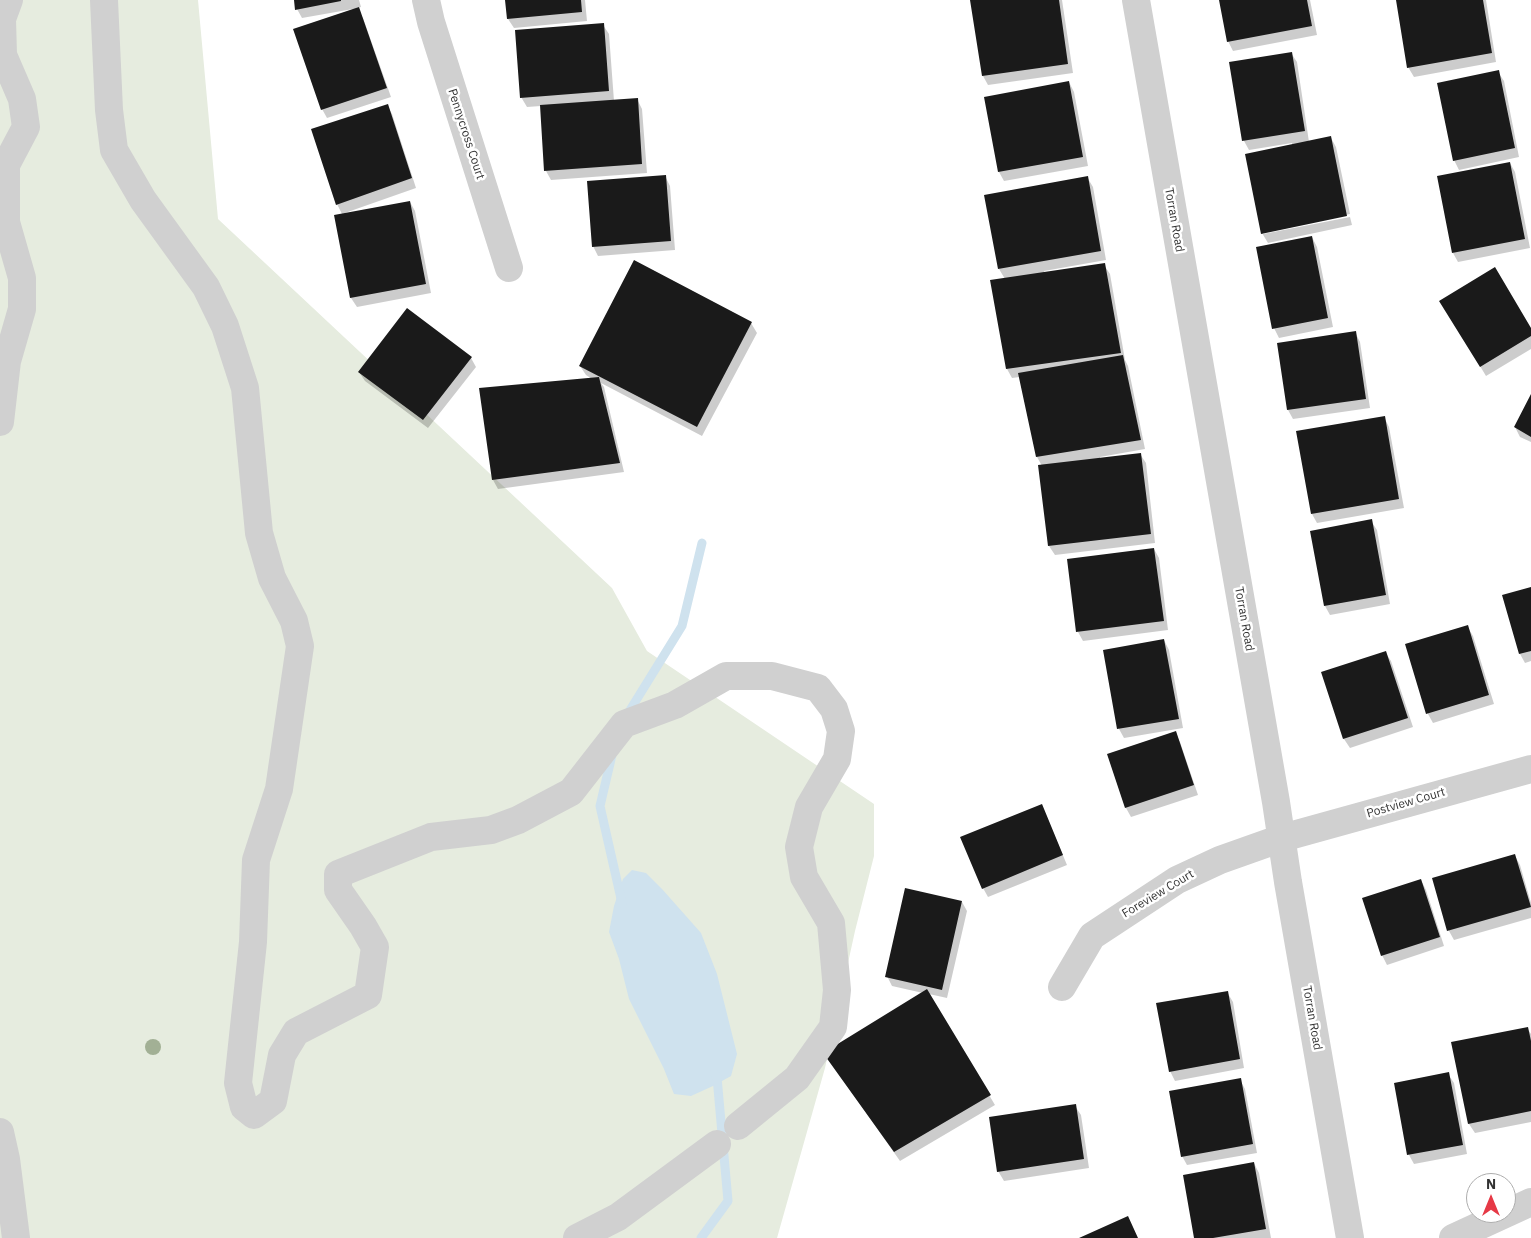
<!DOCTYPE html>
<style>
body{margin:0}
#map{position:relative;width:1531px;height:1238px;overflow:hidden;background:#fff;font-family:"IBM Plex Sans",sans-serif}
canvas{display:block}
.north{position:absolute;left:1466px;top:1173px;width:50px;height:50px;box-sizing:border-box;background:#fff;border:1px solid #adadad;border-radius:50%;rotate:0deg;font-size:14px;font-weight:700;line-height:20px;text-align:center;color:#333}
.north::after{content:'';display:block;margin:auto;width:18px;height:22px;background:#e63946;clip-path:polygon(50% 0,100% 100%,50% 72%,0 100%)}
</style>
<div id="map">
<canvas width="1531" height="1238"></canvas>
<div class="north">N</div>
</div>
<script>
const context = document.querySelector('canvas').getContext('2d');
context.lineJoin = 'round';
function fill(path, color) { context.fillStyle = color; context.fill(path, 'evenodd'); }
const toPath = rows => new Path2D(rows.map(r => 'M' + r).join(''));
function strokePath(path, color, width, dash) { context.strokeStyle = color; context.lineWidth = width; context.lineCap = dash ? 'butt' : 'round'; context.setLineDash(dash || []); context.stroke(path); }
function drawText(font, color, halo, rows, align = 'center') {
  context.font = font + ' "IBM Plex Sans",sans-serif'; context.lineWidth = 5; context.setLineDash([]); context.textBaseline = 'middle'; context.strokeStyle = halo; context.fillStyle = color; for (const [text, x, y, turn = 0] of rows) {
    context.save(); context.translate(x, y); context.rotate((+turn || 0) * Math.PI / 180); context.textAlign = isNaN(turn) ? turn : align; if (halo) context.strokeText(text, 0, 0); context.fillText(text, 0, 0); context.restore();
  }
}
fill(toPath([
 [0,0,198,0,218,219,612,588,647,651,874,804,874,856,855,931,825,1068,777,1238,0,1238]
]), '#e6ecdf');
fill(toPath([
 [632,870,646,873,662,889,701,933,717,974,737,1054,731,1076,713,1086,691,1096,674,1094,664,1069,629,999,619,959,609,932,614,906,623,879]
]), '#cfe2ee');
fill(toPath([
 [295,0,359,0,361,7,357,8,363,18,391,97,327,118,322,109,353,9,302,18,297,9],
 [507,0,585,0,587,21,514,28,508,19],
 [982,0,1062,0,1073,73,988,85,983,76,972,1],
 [1220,0,1310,0,1317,35,1233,51,1228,41],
 [1397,0,1486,0,1496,62,1414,77,1408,67],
 [603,25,609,34,614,101,637,99,642,109,647,173,551,180,546,171,541,106,527,107,521,97],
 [1291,53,1297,62,1309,142,1331,138,1336,147,1350,214,1263,232,1263,234,1350,217,1352,225,1268,243,1262,233,1292,146,1292,143,1249,150,1244,141,1231,63],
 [1498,72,1504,81,1519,157,1459,170,1454,160],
 [1069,82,1074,92,1088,166,1004,181,999,172,985,98],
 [387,105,392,114,416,188,342,214,337,204],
 [1510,163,1515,172,1530,248,1458,262,1453,253],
 [665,176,670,186,675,250,598,256,593,246],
 [1087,177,1093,187,1106,260,1044,271,1045,273,1104,265,1110,274,1125,360,1128,366,1145,449,1100,457,1100,459,1140,454,1146,463,1155,543,1055,555,1049,546,1042,466,1037,457,1020,377,1012,378,1007,369,992,281,1005,279,999,269],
 [410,202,415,211,431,293,357,307,351,298,336,216],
 [1312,237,1317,247,1333,327,1279,338,1274,328],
 [1441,301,1531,331,1531,349,1486,376],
 [751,323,757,333,702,436,601,383,604,387,624,472,498,489,493,480,592,379,586,375,580,366],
 [1355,332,1360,342,1370,408,1293,419,1288,410,1278,344],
 [471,358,476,367,428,428,365,381,359,372],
 [1531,397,1531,442,1520,437,1515,427],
 [1384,417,1389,427,1404,508,1317,523,1312,514],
 [1371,521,1377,530,1390,604,1330,615,1325,606,1311,532],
 [1154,549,1159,558,1168,630,1083,641,1078,632],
 [1531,588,1531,661,1525,663,1520,654,1503,596],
 [1467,626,1473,636,1494,704,1433,723,1428,714,1406,645],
 [1164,640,1169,650,1183,728,1124,738,1119,729,1105,651],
 [1385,652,1391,661,1413,727,1350,748,1344,739,1322,673],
 [1175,733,1180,742,1198,795,1131,817,1126,808,1109,755],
 [1041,805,1046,815,1067,865,988,897,983,888],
 [1515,856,1520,865,1531,903,1531,918,1454,940,1449,931,1434,879],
 [1421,880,1426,890,1444,946,1387,965,1382,955],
 [962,902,967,911,947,998,929,994,995,1105,900,1161,824,1053,923,993,892,986,887,976],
 [1227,992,1233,1002,1244,1068,1175,1081,1170,1071],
 [1527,1028,1531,1034,1531,1122,1475,1133,1469,1124,1453,1043],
 [1448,1074,1454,1083,1467,1154,1414,1164,1409,1155,1395,1084],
 [1240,1080,1245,1089,1257,1153,1187,1165,1182,1156],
 [1075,1106,1081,1115,1089,1168,1004,1181,998,1171],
 [1254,1163,1259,1173,1271,1238,1195,1238]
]), '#0003');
strokePath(toPath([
 [627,715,682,626,702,543],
 [612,755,600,806,622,903],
 [701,1238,728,1201,717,1077,714,1073]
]), '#cfe2ee', 9);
fill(toPath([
 [294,0,341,0,341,1,295,10],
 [505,0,581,0,582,12,507,19],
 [970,0,1059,0,1068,64,982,76],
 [1219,0,1307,0,1312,26,1227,42],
 [1396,0,1483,0,1492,53,1407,68],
 [359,7,387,88,321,110,293,29],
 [604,23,609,91,520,98,515,30],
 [1292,52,1305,131,1242,141,1229,62],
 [1499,70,1515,148,1453,161,1437,83],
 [1069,81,1083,157,998,172,984,97],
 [638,98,642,164,544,171,540,105],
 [388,104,412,178,336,205,311,129],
 [1331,136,1347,216,1261,234,1245,154],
 [1510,162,1525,239,1452,253,1437,176],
 [666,175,671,241,592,247,587,181],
 [1088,176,1101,251,998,269,984,195],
 [410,201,426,284,350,298,334,215],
 [1312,236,1328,318,1272,329,1256,247],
 [634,260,752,322,697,427,579,366],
 [1105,263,1121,353,1006,369,990,280],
 [1495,267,1531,328,1531,336,1480,367,1439,301],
 [407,308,472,357,423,420,358,372],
 [1356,331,1366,399,1287,410,1277,343],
 [1123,355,1141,440,1036,457,1018,373],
 [599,377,620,463,492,480,479,388],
 [1531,394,1531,437,1514,427],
 [1385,416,1399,499,1311,514,1296,431],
 [1141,453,1151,534,1048,546,1038,465],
 [1372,519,1386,595,1324,606,1310,531],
 [1154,548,1164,621,1076,632,1067,559],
 [1531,587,1531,651,1519,654,1502,595],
 [1468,625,1489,695,1426,714,1405,644],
 [1164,639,1179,719,1117,729,1103,650],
 [1386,651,1408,718,1343,739,1321,672],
 [1176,731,1194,785,1125,808,1107,754],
 [1042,804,1063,855,982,889,960,837],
 [1515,854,1531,907,1447,931,1432,878],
 [1421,879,1440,937,1381,956,1362,898],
 [905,888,962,901,942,990,885,977],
 [927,989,991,1095,894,1152,823,1053],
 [1228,991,1240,1059,1169,1072,1156,1003],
 [1528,1027,1531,1041,1531,1111,1468,1124,1451,1042],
 [1449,1072,1463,1145,1407,1155,1394,1083],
 [1241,1078,1253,1144,1181,1157,1169,1091],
 [1076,1104,1084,1159,997,1172,989,1117],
 [1254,1162,1266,1229,1213,1238,1194,1238,1183,1175],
 [1128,1216,1138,1238,1079,1238]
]), '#1a1a1a');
strokePath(toPath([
 [104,0,109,110,114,150,143,200,206,287,225,326,245,388,259,533,272,578,294,621,300,646,279,789,256,860,253,942,238,1083,244,1107,254,1115,273,1101,282,1055,296,1032,368,995,375,947,363,926,338,890,338,874,431,837,491,830,518,820,571,792,624,724,675,705,726,676,772,676,818,688,834,709,841,731,837,759,809,807,799,847,804,877,831,923,837,990,833,1027,797,1078,738,1126],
 [426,0,431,22,509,268],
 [1136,0,1276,802,1288,882,1350,1238],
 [0,422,7,361,22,309,22,278,6,222,6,165,26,127,22,99,3,55,2,19,9,0],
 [1062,987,1092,936,1177,880,1220,860,1282,838,1531,769],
 [0,1132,6,1159,16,1238],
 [577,1238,618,1217,717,1144],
 [1453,1238,1531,1202]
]), '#d0d0d0', 28);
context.fillStyle = '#a2b095';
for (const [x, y] of [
 [153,1047]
]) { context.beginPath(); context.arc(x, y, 8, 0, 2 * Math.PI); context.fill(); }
drawText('12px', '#333', '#fff', [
 ["Pennycross Court",466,134,72],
 ["Torran Road",1174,220,80],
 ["Torran Road",1244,619,80],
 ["Postview Court",1406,803,-16],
 ["Foreview Court",1158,894,-31],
 ["Torran Road",1312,1018,80]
]);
</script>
